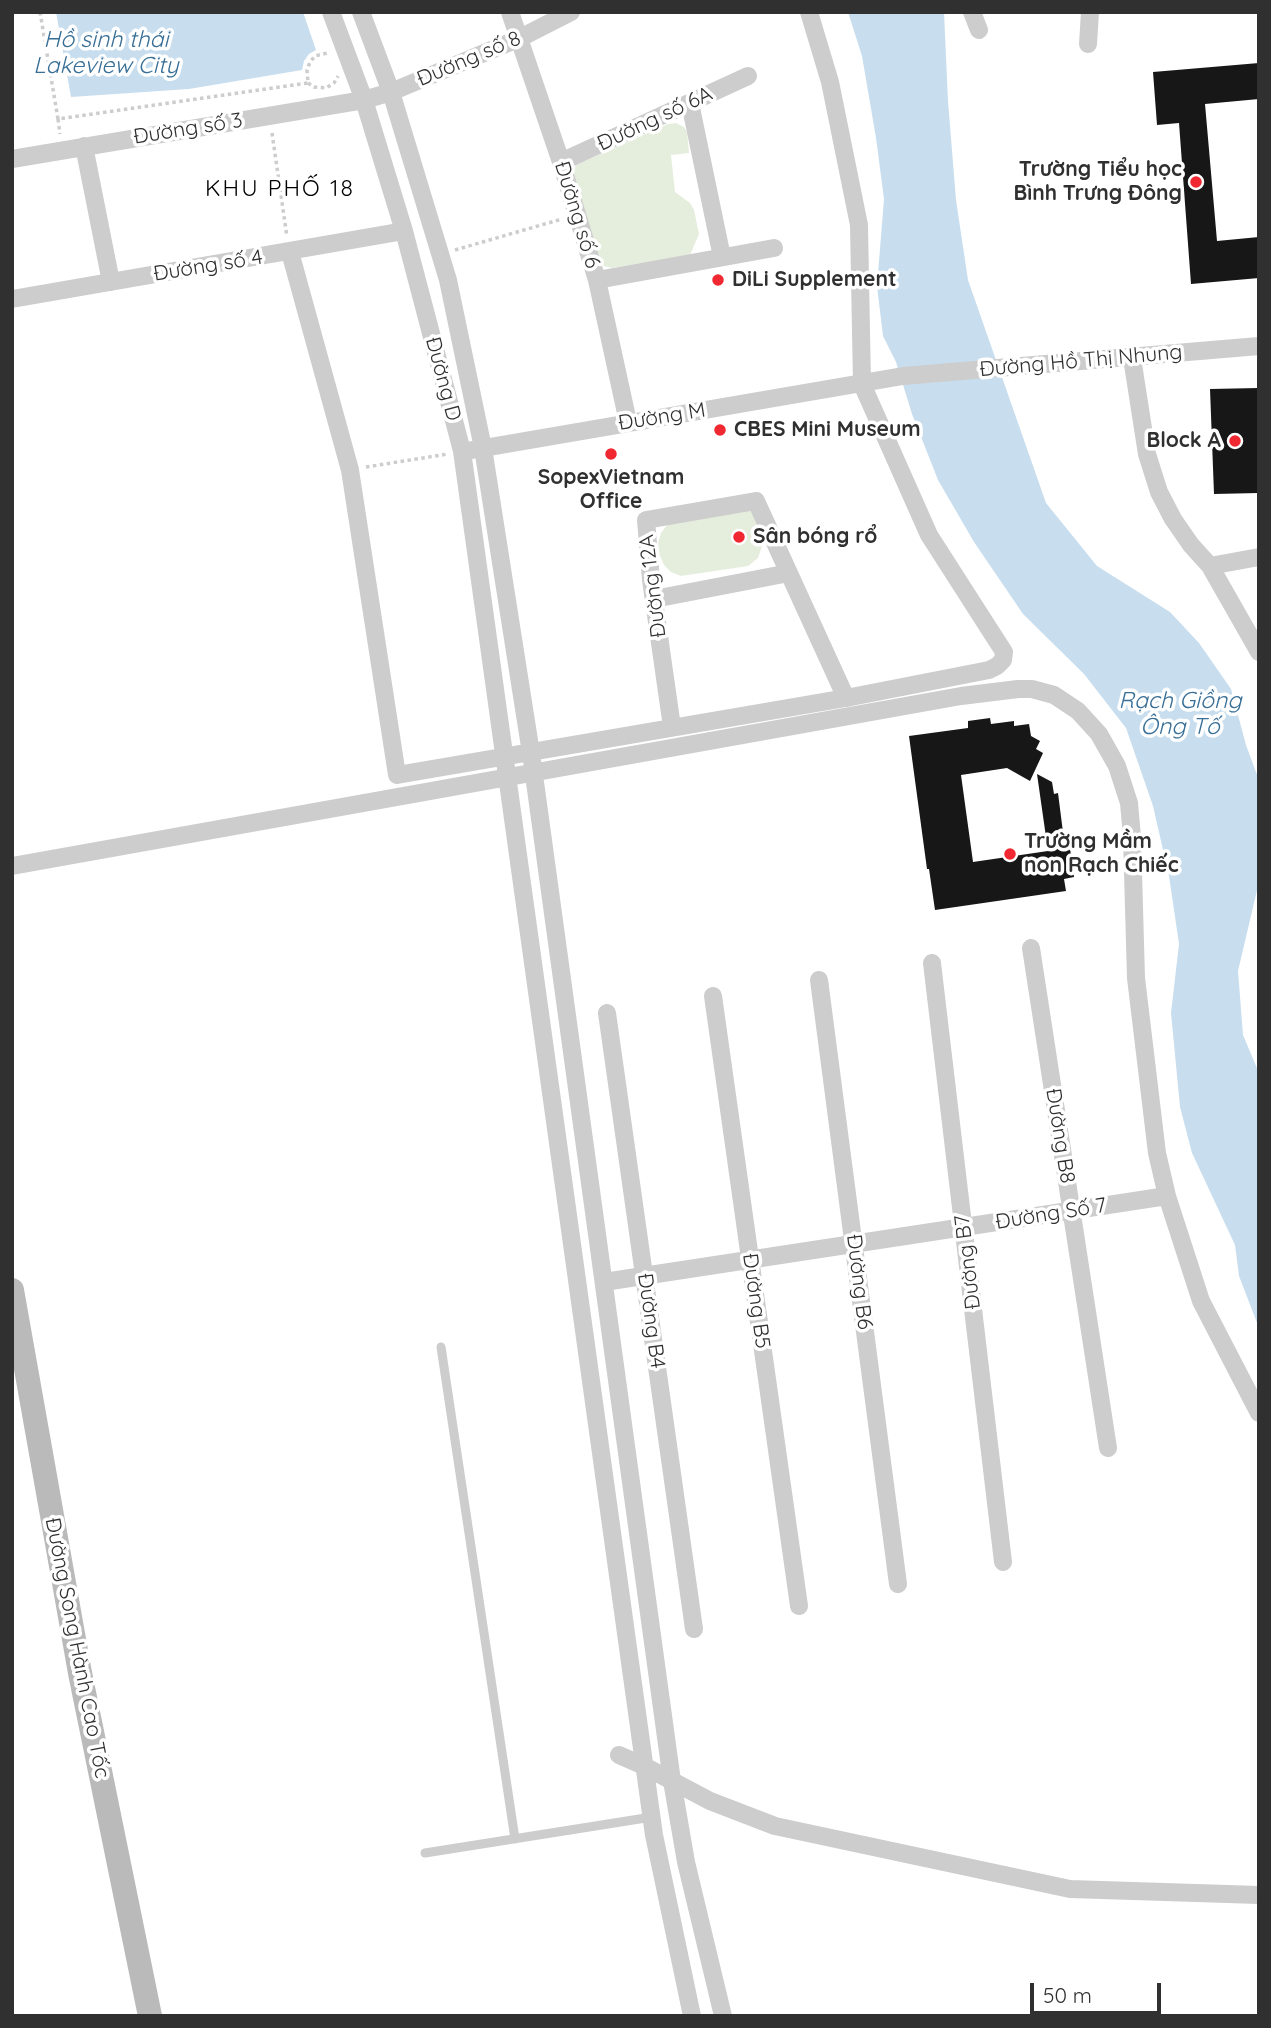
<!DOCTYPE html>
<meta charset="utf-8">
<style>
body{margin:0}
#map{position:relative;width:1271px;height:2028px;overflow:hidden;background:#fff;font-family:Quicksand,sans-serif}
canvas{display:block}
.frame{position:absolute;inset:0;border:14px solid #303030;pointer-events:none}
.scale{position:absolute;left:1030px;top:1983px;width:131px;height:32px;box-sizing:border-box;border:4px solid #303030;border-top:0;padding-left:9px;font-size:21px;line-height:24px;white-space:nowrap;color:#303030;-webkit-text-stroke:5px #fff;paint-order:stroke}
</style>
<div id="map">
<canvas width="1271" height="2028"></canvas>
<div class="frame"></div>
<div class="scale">50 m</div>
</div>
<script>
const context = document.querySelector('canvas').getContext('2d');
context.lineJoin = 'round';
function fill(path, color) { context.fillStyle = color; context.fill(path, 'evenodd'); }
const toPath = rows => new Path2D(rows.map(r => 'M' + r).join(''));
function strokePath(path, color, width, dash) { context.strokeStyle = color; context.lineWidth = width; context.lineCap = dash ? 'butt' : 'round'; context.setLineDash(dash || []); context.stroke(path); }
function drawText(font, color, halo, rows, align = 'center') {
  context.font = font + ' Quicksand,sans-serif'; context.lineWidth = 7; context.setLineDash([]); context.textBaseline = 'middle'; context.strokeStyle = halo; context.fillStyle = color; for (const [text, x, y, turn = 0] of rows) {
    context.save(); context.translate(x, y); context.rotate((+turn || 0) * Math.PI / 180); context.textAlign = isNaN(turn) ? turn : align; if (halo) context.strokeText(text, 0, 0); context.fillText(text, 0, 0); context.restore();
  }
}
fill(toPath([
 [676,123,684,127,687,132,689,153,671,155,675,192,690,203,694,210,699,234,690,255,612,268,604,266,600,261,572,172,576,165,668,124],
 [743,508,752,512,764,540,758,558,748,566,681,576,671,572,664,565,660,556,658,543,661,533,667,525]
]), '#e5eedd');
fill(toPath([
 [56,12,303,12,316,50,309,54,304,61,302,70,189,89,71,97],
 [848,12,944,12,948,101,956,200,968,280,1046,503,1097,566,1170,612,1199,643,1231,689,1246,745,1259,780,1258,886,1238,971,1243,1035,1259,1073,1259,1328,1239,1276,1235,1245,1192,1153,1180,1107,1171,1013,1179,944,1169,876,1153,806,1126,728,1084,674,1023,614,974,542,938,480,912,414,896,362,883,336,877,286,884,199,876,138,862,56]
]), '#c8deee');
fill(toPath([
 [1259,63,1259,99,1205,104,1217,241,1259,237,1259,278,1191,284,1179,123,1157,125,1153,72],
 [1259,388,1259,493,1214,494,1210,389],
 [990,718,991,724,1014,721,1014,726,1029,724,1031,736,1040,741,1036,749,1043,753,1030,781,1007,768,961,775,973,862,1048,851,1037,774,1052,782,1054,794,1058,793,1065,848,1070,848,1074,877,1064,879,1066,891,935,910,929,869,927,869,909,736,968,728,968,721]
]), '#171717');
strokePath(toPath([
 [40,12,58,119,308,83,307,70,310,62,315,56,327,53,327,51],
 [308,83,314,87,326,88,334,83,338,76],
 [58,119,60,134],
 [272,133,287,237],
 [455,250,562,219],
 [366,467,448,454]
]), '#cdcdcd', 3.5, [3.5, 3.5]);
strokePath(toPath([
 [441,1347,515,1839],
 [425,1853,652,1817]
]), '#cdcdcd', 9);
strokePath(toPath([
 [331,12,364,100,404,231,462,451,654,1835,692,2016],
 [361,12,391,92,448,280,483,448,531,753,672,1781,686,1862,723,2016],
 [510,12,561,162,597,280,628,422],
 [972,12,979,30],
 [1088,44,1090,12],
 [690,103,722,257],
 [84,146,111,282],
 [12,159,364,100,391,92,520,38,571,12],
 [561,162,748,76],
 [290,252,350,470,397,775,846,698,989,670,997,666,1003,660,1004,652,929,535,862,384,859,225,830,82,809,12],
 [597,280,774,248],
 [12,299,404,231],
 [1132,358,1147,454,1159,492,1173,519,1191,545,1210,566,1259,652],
 [472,450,903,376,1259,346],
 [1210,566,1259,557],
 [654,599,789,573],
 [672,727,651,580,646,520,756,501,846,698],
 [12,866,961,696,1018,689,1032,689,1054,695,1078,711,1099,734,1117,766,1129,803,1132,837,1136,978,1157,1153,1167,1196,1201,1301,1259,1413],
 [1031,948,1108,1448],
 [932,963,1003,1562],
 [819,980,898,1584],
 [713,996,799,1606],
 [607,1013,694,1629],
 [604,1282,1167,1196],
 [619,1755,644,1766,710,1801,775,1826,1070,1889,1259,1895]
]), '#cdcdcd', 18);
strokePath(toPath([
 [12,1290,80,1673,150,2016]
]), '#bababa', 24);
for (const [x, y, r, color] of [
 [1196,182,7,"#f02831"],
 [718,280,7,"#f02831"],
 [720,430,7,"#f02831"],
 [1235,441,7,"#f02831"],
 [611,454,7,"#f02831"],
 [739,537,7,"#f02831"],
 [1010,854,7,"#f02831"]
]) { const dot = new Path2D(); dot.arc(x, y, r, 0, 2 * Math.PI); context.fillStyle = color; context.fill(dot); strokePath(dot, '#fff', 2.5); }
drawText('21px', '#303030', '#fff', [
 ["Đường số 8",469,59,-23],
 ["Đường số 6A",655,119,-25],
 ["Đường số 3",188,129,-9],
 ["Đường số 6",577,215,73],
 ["Đường số 4",208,266,-9],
 ["Đường Hồ Thị Nhung",1081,361,-5],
 ["Đường D",443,379,75],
 ["Đường M",662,417,-9],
 ["Đường 12A",653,586,-97],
 ["Đường B8",1060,1136,81],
 ["Đường Số 7",1051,1214,-9],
 ["Đường B7",968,1262,-97],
 ["Đường B6",859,1282,83],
 ["Đường B5",756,1301,82],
 ["Đường B4",651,1321,82],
 ["Đường Song Hành Cao Tốc",77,1648,79]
]);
drawText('bold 21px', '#303030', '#fff', [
 ["Trường Tiểu học",1182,170,"right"],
 ["Bình Trưng Đông",1182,194,"right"],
 ["DiLi Supplement",732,280],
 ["CBES Mini Museum",734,430],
 ["Block A",1221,441,"right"],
 ["SopexVietnam",611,478,"center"],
 ["Office",611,502,"center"],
 ["Sân bóng rổ",753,537],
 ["Trường Mầm",1024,842],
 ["non Rạch Chiếc",1024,866]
], 'left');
drawText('italic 23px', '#386f97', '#fff', [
 ["Hồ sinh thái",106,40],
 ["Lakeview City",106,66],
 ["Rạch Giồng",1180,701],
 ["Ông Tố",1180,727]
]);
context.letterSpacing = '2px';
drawText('23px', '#000', '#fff', [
 ["KHU PHỐ 18",280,189]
]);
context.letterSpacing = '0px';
</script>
